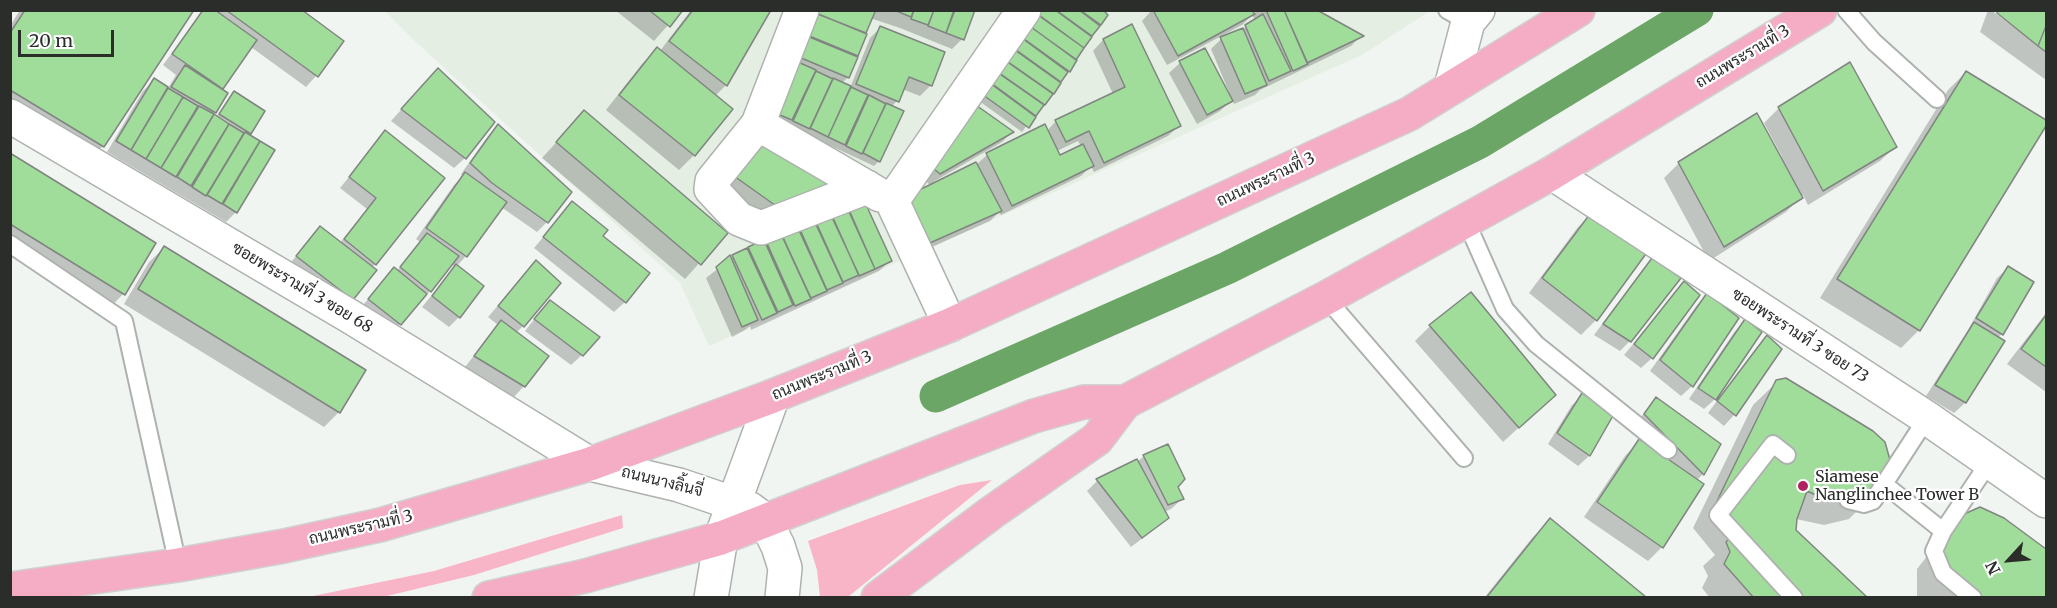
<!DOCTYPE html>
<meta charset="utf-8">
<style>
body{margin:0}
#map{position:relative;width:2057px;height:608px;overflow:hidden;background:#f1f5f1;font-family:Merriweather,serif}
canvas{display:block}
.frame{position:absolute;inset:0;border:12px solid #2b2d2b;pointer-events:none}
.north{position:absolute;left:1979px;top:530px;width:60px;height:60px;-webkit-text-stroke:4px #fff;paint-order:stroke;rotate:244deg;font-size:16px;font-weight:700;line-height:24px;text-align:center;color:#2b2d2b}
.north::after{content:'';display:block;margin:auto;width:21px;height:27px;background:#2b2d2b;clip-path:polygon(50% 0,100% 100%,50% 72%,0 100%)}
.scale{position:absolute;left:18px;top:30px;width:96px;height:27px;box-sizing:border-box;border:3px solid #2b2d2b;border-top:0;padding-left:8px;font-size:18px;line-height:21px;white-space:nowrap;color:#2b2d2b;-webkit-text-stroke:4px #fff;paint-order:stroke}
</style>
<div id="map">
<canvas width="2057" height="608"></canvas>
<div class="frame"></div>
<div class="north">N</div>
<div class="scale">20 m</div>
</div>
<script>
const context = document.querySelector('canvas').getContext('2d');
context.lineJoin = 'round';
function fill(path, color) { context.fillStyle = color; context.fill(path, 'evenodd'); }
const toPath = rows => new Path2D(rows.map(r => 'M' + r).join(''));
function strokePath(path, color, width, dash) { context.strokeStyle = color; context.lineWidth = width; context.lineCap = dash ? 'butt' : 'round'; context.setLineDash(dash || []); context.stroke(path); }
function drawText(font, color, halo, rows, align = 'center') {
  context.font = font + ' Merriweather,Sarabun,serif'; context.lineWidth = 4.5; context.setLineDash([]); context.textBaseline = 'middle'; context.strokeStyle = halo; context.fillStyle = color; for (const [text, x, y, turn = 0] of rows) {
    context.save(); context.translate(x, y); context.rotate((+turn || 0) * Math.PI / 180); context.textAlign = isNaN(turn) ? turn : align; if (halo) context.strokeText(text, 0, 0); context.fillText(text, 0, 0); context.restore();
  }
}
fill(toPath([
 [385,11,1430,11,1362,55,709,346,680,283,418,44]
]), '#e4eee3');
fill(toPath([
 [992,480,848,597,820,597,817,570,808,541,960,485],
 [622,515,623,528,474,575,383,597,308,597,434,571]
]), '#f9b5c8');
fill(toPath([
 [20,10,192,10,103,146,85,164,10,118,10,26],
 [201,10,299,10,342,41,316,76,306,87,251,47,220,90,226,94,213,115,216,117,234,93,249,133,247,135,273,151,236,212,226,222,107,152,143,91,154,80,168,88,176,75,163,65,203,11],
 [615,10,681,10,654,41],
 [691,10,769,10,726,85,715,96,731,109,694,155,679,170,606,110,642,64,657,49,660,51],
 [805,10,973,10,962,39,952,49,900,28,870,18,848,77,841,84,850,88,870,38,881,27,943,53,930,86,920,96,902,89,897,101,891,107,879,161,874,166,771,118],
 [1037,10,1107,10,1104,13,1106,15,1022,132,975,98],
 [1152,10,1248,10,1253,15,1257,10,1314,10,1361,36,1351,46,1260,90,1255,95,1234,104,1232,100,1220,111,1197,124,1169,73,1180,63,1227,93,1229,92,1211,49,1221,39,1243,29,1255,20,1252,15,1242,25,1167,65,1142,21],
 [1988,10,1991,10,2046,51,2046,80,1980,32],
 [1996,10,2046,10,2046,48],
 [1131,26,1179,126,1168,136,1094,172,1091,166,1081,176,1001,215,999,212,990,221,912,256,931,186,917,173,1012,132,1002,142,933,182,934,184,976,165,987,155,1047,131,1056,121,1113,94,1093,51,1103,40],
 [1078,141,1081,146,1060,157,1057,151],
 [1966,72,2046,123,1919,330,1901,348,1820,298,1948,90],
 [427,81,465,158,454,168,391,121],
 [1779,108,1895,147,1880,161,1808,205,1803,195,1786,212,1709,261,1664,178,1679,163,1782,157,1764,123],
 [584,112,726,233,685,279,542,158],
 [498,126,547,222,537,232,501,207,466,256,456,267,459,317,449,327,422,307,455,267,451,264,430,291,390,335,359,310,384,280,397,271,420,242,416,239,454,185,463,176,461,174,488,136],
 [385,132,443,178,372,268,352,299,287,267,320,228,340,243,367,209,340,188],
 [752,150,832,189,767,218,725,187],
 [10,155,123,294,109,309,10,248],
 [862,198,890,261,879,271,751,330,750,326,745,330,732,337,706,278,733,257],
 [572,203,625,302,614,312,534,248],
 [1593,212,1596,320,1581,335,1529,293,1578,227],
 [164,248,364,370,339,412,324,427,124,304,149,262],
 [1652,260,1630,341,1620,351,1594,335,1642,271],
 [2008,268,2002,334,1997,338,2003,341,1965,403,1954,413,1926,396,1968,330,1997,278],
 [526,273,523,326,516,333,524,386,514,397,465,367,498,325,488,317],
 [1684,283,1652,358,1641,368,1624,355],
 [1707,295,1692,386,1681,396,1650,371,1697,305],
 [539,313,582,355,571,365,525,331],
 [2046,313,2046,392,2007,364],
 [1746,321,1715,399,1704,409,1689,399,1735,331],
 [1430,326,1539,409,1503,442,1415,341],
 [1767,337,1780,350,1734,415,1724,426,1708,413,1757,347],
 [1777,382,1873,495,1849,519,1824,525,1796,519,1795,530,1866,598,1710,598,1702,588,1708,576,1703,566,1715,555,1693,528,1753,405],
 [1582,395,1612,415,1589,456,1578,466,1548,444,1572,405],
 [1656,399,1719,444,1703,474,1697,480,1662,547,1648,561,1584,517,1625,456,1639,441,1665,456,1635,426,1646,410],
 [1167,446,1176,486,1182,499,1171,509,1164,512,1167,518,1156,528,1131,547,1087,491,1097,481,1136,461,1137,462,1144,456],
 [2004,519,2046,551,2046,598,1917,598,1917,569,1939,541],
 [1550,520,1643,598,1484,598,1532,538]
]), '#0003');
strokePath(toPath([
 [936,396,1227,268,1480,142,1697,10]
]), '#6ca667', 33);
const building = toPath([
 [25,10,194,10,104,147,10,90,10,33,25,10],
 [203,10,215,10,257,40,223,89,172,54,203,10],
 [226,10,302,10,344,41,318,77,226,10],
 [649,10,683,10,670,27,649,10],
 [693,10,771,10,727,86,669,41,693,10],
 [872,10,875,12,866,33,810,11,872,10],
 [894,10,914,10,911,17,894,10],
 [914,10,934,10,928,25,911,19,914,10],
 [934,10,954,10,946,33,928,26,934,10],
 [955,10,975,10,964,40,946,33,955,10],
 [1036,10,1055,10,1092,37,1084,48,1035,12,1036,10],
 [1056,10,1079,10,1100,26,1092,36,1056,10],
 [1080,10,1103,10,1108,15,1101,25,1080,10],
 [1153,10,1251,10,1255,14,1178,56,1153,10],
 [1266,10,1284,10,1308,64,1293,71,1266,10],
 [1284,10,1317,10,1364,36,1307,63,1284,10],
 [1998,10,2046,10,2046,26,2038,46,1997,13,1998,10],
 [811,11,867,34,858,56,802,33,811,11],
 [1035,13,1084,48,1076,60,1027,24,1035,13],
 [1263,14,1291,71,1269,81,1245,25,1263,14],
 [1132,24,1181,126,1104,163,1089,131,1066,142,1055,120,1125,87,1103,39,1132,24],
 [1028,25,1077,60,1070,72,1020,36,1028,25],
 [880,26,945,52,932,86,909,77,899,102,856,84,880,26],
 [2046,26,2046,52,2038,46,2046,26],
 [1243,28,1267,85,1245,94,1220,37,1243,28],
 [802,34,858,57,849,78,794,55,802,34],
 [1019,36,1068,72,1061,82,1012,47,1019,36],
 [657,47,733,109,695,156,619,95,657,47],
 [1012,48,1061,83,1054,94,1004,59,1012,48],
 [1205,48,1233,101,1207,115,1179,61,1205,48],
 [1003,59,1053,94,1045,105,995,70,1003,59],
 [798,62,816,70,792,120,775,113,798,62],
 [1850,62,1897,147,1823,191,1778,107,1850,62],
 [185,65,228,93,216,113,171,87,185,65],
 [438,68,495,122,466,159,401,109,438,68],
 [994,70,1044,105,1036,116,987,80,994,70],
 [816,71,833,79,810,129,793,121,816,71],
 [1966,71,2046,120,2046,126,1920,331,1837,279,1966,71],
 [154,78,168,87,131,150,116,141,154,78],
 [833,78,851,86,828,137,810,128,833,78],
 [987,81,1036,117,1029,128,979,92,987,81],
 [851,87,868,95,845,145,828,137,851,87],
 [168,88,183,97,146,159,131,150,168,88],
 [234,91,265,111,251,134,219,114,234,91],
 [869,95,886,104,862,154,846,146,869,95],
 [183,97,198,106,161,168,146,159,183,97],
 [886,103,904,111,880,162,863,153,886,103],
 [973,103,1014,132,940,174,926,162,973,103],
 [199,106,214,114,176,177,161,168,199,106],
 [584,110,728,233,701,265,556,142,584,110],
 [1757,113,1803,198,1724,247,1678,162,1757,113],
 [214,114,229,124,191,186,177,177,214,114],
 [229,124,244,133,206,196,192,187,229,124],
 [498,124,572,192,548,223,492,183,470,163,498,124],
 [1045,124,1060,155,1083,144,1094,166,1012,206,986,153,1045,124],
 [385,130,445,178,376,265,344,239,376,198,349,177,385,130],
 [245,132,260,141,222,204,207,195,245,132],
 [763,137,834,189,779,208,734,176,763,137],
 [260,141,275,150,237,213,223,204,260,141],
 [10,153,156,243,125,295,10,224,10,153],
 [976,162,1002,211,923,246,903,198,976,162],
 [465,172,507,202,467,257,426,228,465,172],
 [862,196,892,261,875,269,846,203,862,196],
 [572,201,608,230,603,236,650,273,626,303,543,237,572,201],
 [845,203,875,269,859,276,830,211,845,203],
 [1593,210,1648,251,1597,321,1542,278,1593,210],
 [829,211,859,275,843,282,814,218,829,211],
 [813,218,843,283,827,290,798,225,813,218],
 [320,226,377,270,353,300,296,256,320,226],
 [797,226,827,291,811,298,781,233,797,226],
 [427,233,459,256,431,292,400,267,427,233],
 [781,234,811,299,795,306,766,241,781,234],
 [764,240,793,305,778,312,748,247,764,240],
 [164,246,366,370,340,413,138,289,164,246],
 [747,248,777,313,762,320,732,255,747,248],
 [730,255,758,320,742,327,716,267,730,255],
 [1652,258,1681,278,1631,342,1603,324,1652,258],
 [536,260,561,283,524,327,498,306,536,260],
 [456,264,484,286,460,318,432,296,456,264],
 [2008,266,2034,282,2003,335,1976,318,2008,266],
 [394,267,427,294,401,325,368,299,394,267],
 [1684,281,1700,295,1653,359,1634,344,1684,281],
 [1471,292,1556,395,1519,428,1429,325,1471,292],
 [1707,293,1739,318,1693,387,1660,360,1707,293],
 [550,300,600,337,583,356,534,319,550,300],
 [2046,315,2046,367,2021,349,2046,315],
 [1745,319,1762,332,1716,400,1698,388,1745,319],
 [501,320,549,356,525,387,474,356,501,320],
 [1974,322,2005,341,1966,403,1935,385,1974,322],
 [1767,335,1782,349,1736,416,1717,401,1767,335],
 [1786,378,1873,431,1885,442,1890,460,1874,496,1848,503,1827,500,1807,491,1797,519,1796,530,1868,598,1754,598,1724,564,1730,552,1726,542,1737,531,1715,505,1776,380,1786,378],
 [1582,393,1614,414,1590,456,1557,433,1582,393],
 [1656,397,1721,444,1704,475,1644,414,1656,397],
 [1639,439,1704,484,1663,548,1597,502,1639,439],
 [1168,444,1185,479,1178,487,1184,499,1168,505,1143,455,1168,444],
 [1137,459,1169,518,1142,538,1096,479,1137,459],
 [1980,507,2004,518,2046,549,2046,598,1964,598,1940,574,1940,545,1962,515,1980,507],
 [1550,518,1646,597,1645,598,1486,598,1550,518]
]);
fill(building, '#a0dd9b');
strokePath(building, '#818581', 1.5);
const lane = toPath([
 [1447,10,1468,22],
 [1846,10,1874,42,1937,99],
 [1466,221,1505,309,1536,344,1668,450],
 [10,244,124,321,178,565],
 [1326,298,1464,458],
 [1787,455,1773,444,1718,515,1794,598],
 [1884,484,1943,531],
 [1848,500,1864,504,1873,501,1927,418],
 [1973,598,1943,573,1934,551,1943,531,1990,461]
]);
const street = toPath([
 [802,10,758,124,712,181,711,189,739,219,761,228,867,187],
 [1451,87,1468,22,1478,10],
 [10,116,351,317,590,464],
 [758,124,880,195],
 [1552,173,1927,418,2046,501],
 [892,201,1024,10],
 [892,201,950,325]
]);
const secondary = toPath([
 [590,464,679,485,750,509,765,520,778,546,785,568,782,598],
 [711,598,721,538,773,396]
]);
const primary = toPath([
 [10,589,178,565,284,546,380,525,590,464,773,396,950,325,1409,114,1578,10],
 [489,598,585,576,721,538,1034,416,1084,402,1125,402,1326,298,1552,173,1820,10],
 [878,598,991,513,1097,439,1125,402]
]);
strokePath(lane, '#aeb2ae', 20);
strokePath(street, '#aeb2ae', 36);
strokePath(secondary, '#aeb2ae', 36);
strokePath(primary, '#d0d1d0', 36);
strokePath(lane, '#fff', 16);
strokePath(street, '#fff', 33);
strokePath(secondary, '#fff', 33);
strokePath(primary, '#f4adc5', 33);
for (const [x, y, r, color] of [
 [1803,486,6,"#af225f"]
]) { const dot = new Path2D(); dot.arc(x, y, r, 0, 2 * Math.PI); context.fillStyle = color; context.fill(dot); strokePath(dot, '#fff', 2); }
drawText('16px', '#2b2d2b', '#fff', [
 ["ถนนพระรามที่ 3",1743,57,-31],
 ["ถนนพระรามที่ 3",1266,180,-25],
 ["ซอยพระรามที่ 3 ซอย 68",302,288,31],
 ["ซอยพระรามที่ 3 ซอย 73",1800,336,33],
 ["ถนนพระรามที่ 3",822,376,-22],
 ["ถนนนางลิ้นจี่",662,482,14],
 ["ถนนพระรามที่ 3",361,528,-13]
]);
drawText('16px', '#2b2d2b', '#fff', [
 ["Siamese",1815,477],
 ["Nanglinchee Tower B",1815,495]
], 'left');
</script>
